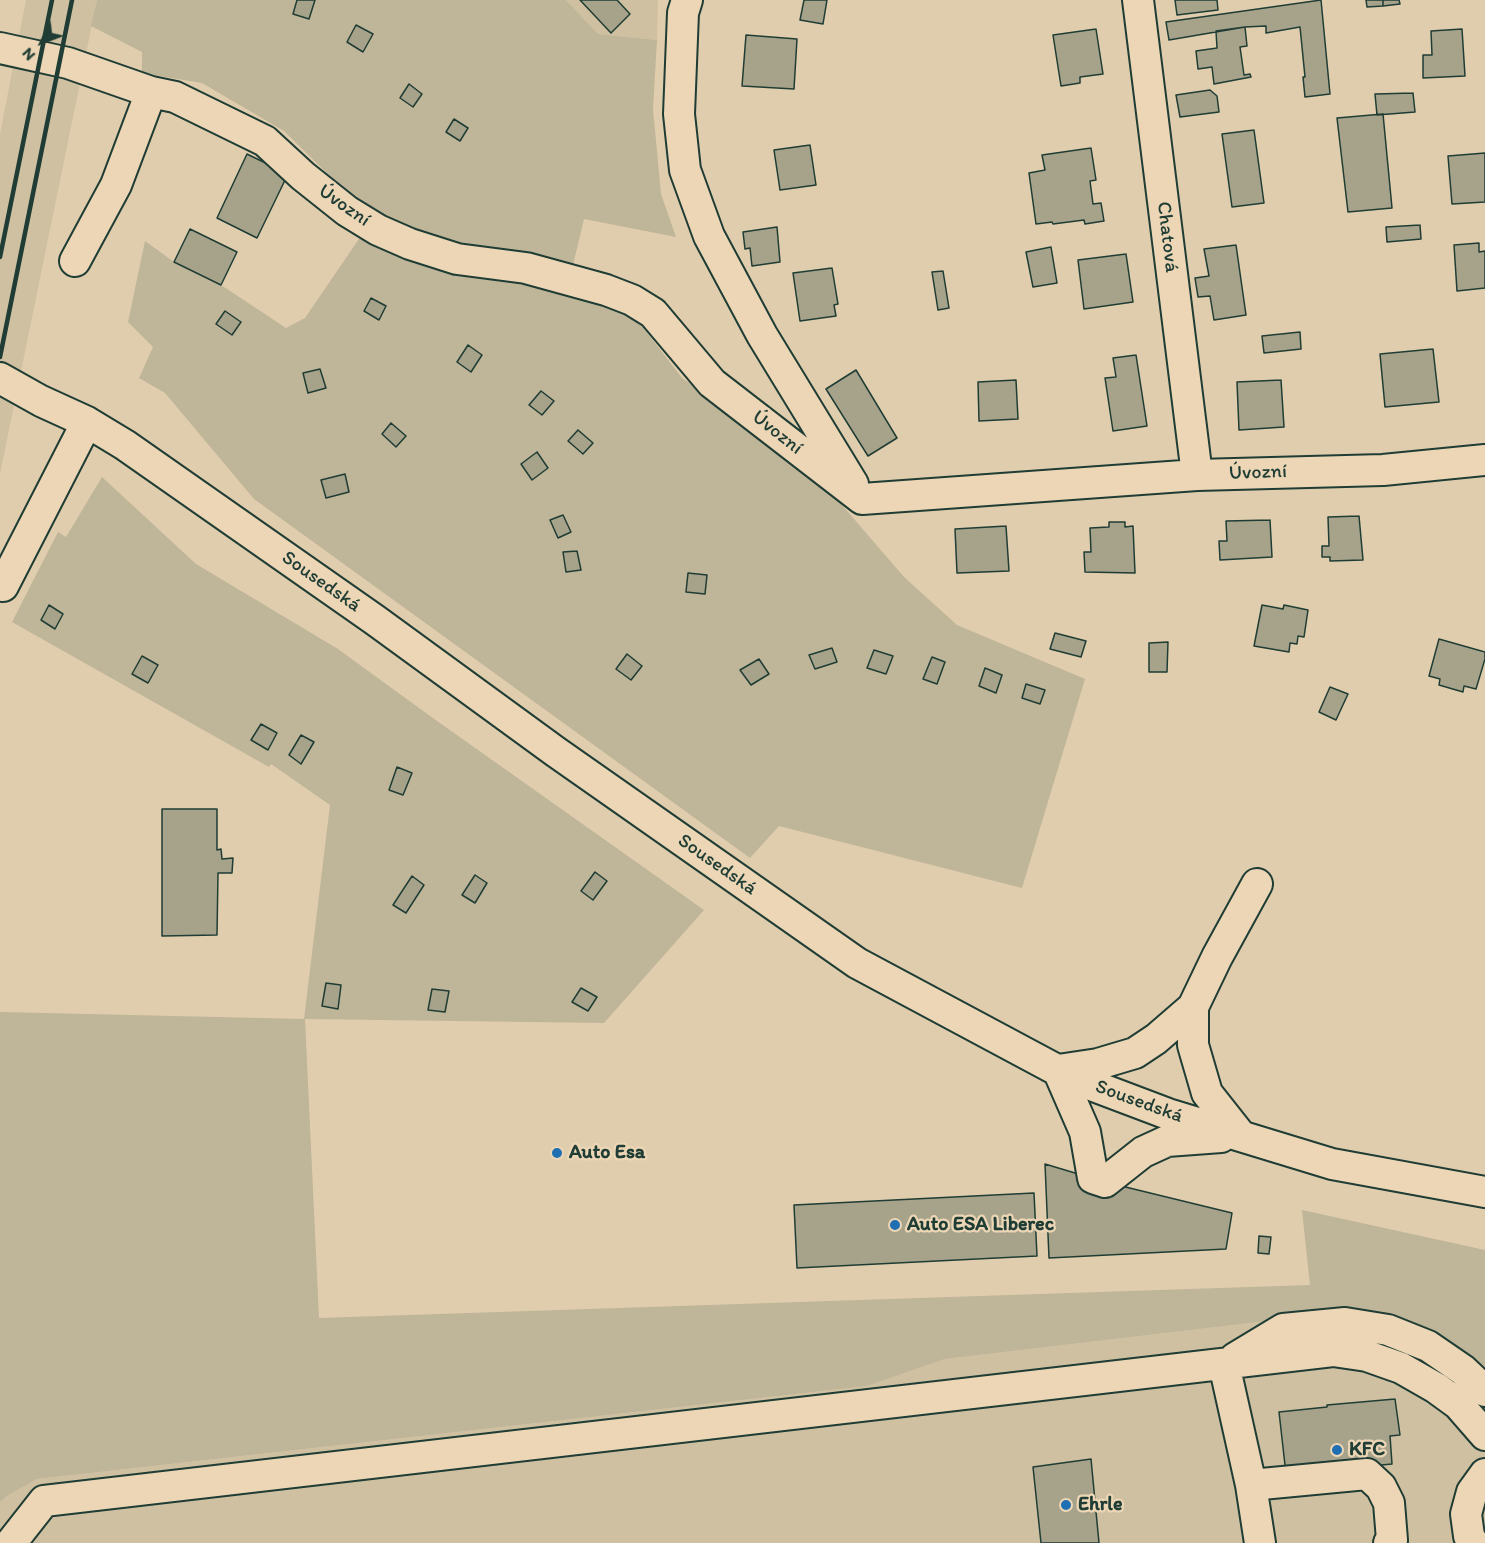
<!DOCTYPE html>
<meta charset="utf-8">
<style>
body{margin:0}
#map{position:relative;width:1485px;height:1543px;overflow:hidden;background:#e0cdad;font-family:Itim,sans-serif}
canvas{display:block}
.north{position:absolute;left:12px;top:12px;width:60px;height:60px;-webkit-text-stroke:4px #ecd6b5;paint-order:stroke;rotate:228deg;font-size:16px;font-weight:700;line-height:24px;text-align:center;color:#1f3d34}
.north::after{content:'';display:block;margin:auto;width:21px;height:27px;background:#1f3d34;clip-path:polygon(50% 0,100% 100%,50% 72%,0 100%)}
</style>
<div id="map">
<canvas width="1485" height="1543"></canvas>
<div class="north">N</div>
</div>
<script>
const context = document.querySelector('canvas').getContext('2d');
context.lineJoin = 'round';
function fill(path, color) { context.fillStyle = color; context.fill(path, 'evenodd'); }
const toPath = rows => new Path2D(rows.map(r => 'M' + r).join(''));
function strokePath(path, color, width, dash) { context.strokeStyle = color; context.lineWidth = width; context.lineCap = dash ? 'butt' : 'round'; context.setLineDash(dash || []); context.stroke(path); }
function drawText(font, color, halo, rows, align = 'center') {
  context.font = font + ' Itim,sans-serif'; context.lineWidth = 4.5; context.setLineDash([]); context.textBaseline = 'middle'; context.strokeStyle = halo; context.fillStyle = color; for (const [text, x, y, turn = 0] of rows) {
    context.save(); context.translate(x, y); context.rotate((+turn || 0) * Math.PI / 180); context.textAlign = isNaN(turn) ? turn : align; if (halo) context.strokeText(text, 0, 0); context.fillText(text, 0, 0); context.restore();
  }
}
fill(toPath([
 [26,0,97,0,0,474,0,134],
 [566,0,658,0,657,40,598,34],
 [1301,1317,1485,1376,1485,1543,0,1543,0,1502,7,1496,37,1479,867,1386,945,1359]
]), '#cfc0a2');
fill(toPath([
 [97,0,566,0,598,34,657,40,653,109,661,194,676,237,584,219,572,269,442,242,360,206,284,131,202,83,142,73,142,52,91,26],
 [363,233,484,271,629,309,682,378,804,461,904,577,957,625,1085,679,1022,888,779,826,750,858,254,499,165,393,139,378,153,347,128,322,145,241,174,262,221,285,286,328,305,318],
 [102,477,196,564,338,649,430,716,704,910,604,1023,305,1019,319,1318,1310,1285,1302,1210,1485,1250,1485,1376,1301,1317,945,1359,867,1386,37,1479,7,1496,0,1502,0,1012,304,1019,330,805,271,764,269,767,12,622,58,532,66,537]
]), '#bfb599');
const building = toPath([
 [297,0,315,0,309,19,293,14,297,0],
 [580,0,617,0,630,14,611,33,580,0],
 [804,0,827,0,823,24,800,20,804,0],
 [1175,0,1217,0,1218,10,1177,15,1175,0],
 [1321,0,1330,94,1305,97,1303,77,1305,77,1300,27,1266,33,1266,26,1245,27,1169,40,1166,22,1321,0],
 [1366,0,1383,0,1383,6,1367,7,1366,0],
 [1383,0,1399,0,1400,4,1383,6,1383,0],
 [356,25,373,34,363,52,347,42,356,25],
 [1245,27,1247,46,1240,47,1244,75,1250,74,1251,77,1214,84,1212,67,1198,69,1196,51,1217,48,1216,31,1245,27],
 [1096,29,1103,74,1080,77,1080,83,1061,86,1053,35,1096,29],
 [1462,29,1465,76,1423,78,1423,55,1432,55,1431,31,1462,29],
 [746,35,797,39,794,89,742,86,746,35],
 [409,84,422,94,413,107,400,98,409,84],
 [1210,90,1217,96,1219,112,1180,117,1176,95,1210,90],
 [1413,93,1415,112,1377,115,1375,94,1413,93],
 [1383,114,1392,208,1348,212,1337,118,1383,114],
 [454,119,468,128,460,141,446,132,454,119],
 [1254,130,1264,203,1232,207,1222,134,1254,130],
 [810,145,816,185,780,190,774,150,810,145],
 [1091,148,1096,180,1090,181,1093,204,1101,203,1104,221,1085,224,1084,220,1053,224,1052,222,1036,224,1029,173,1045,170,1042,155,1091,148],
 [1485,153,1485,202,1452,204,1448,156,1485,153],
 [247,154,288,174,257,238,217,218,247,154],
 [1420,225,1421,239,1387,242,1386,227,1420,225],
 [777,227,780,262,752,266,750,248,745,249,743,232,777,227],
 [190,229,237,252,221,285,174,262,190,229],
 [1479,243,1479,252,1485,251,1485,288,1457,291,1454,245,1479,243],
 [1236,245,1246,315,1214,320,1210,296,1198,297,1195,278,1209,276,1204,249,1236,245],
 [1051,247,1057,283,1033,287,1026,252,1051,247],
 [1126,254,1133,302,1084,309,1078,260,1126,254],
 [832,268,838,304,834,305,836,316,800,321,793,273,832,268],
 [943,271,949,308,938,310,932,272,943,271],
 [371,298,386,306,379,320,364,311,371,298],
 [225,311,241,322,232,335,216,324,225,311],
 [1300,332,1301,349,1264,353,1262,336,1300,332],
 [468,345,482,355,471,372,457,362,468,345],
 [1433,349,1439,402,1385,407,1380,354,1433,349],
 [1136,355,1147,426,1113,431,1105,378,1116,377,1113,358,1136,355],
 [320,369,326,388,308,393,303,373,320,369],
 [856,370,897,438,868,456,826,389,856,370],
 [1016,380,1018,419,979,421,978,382,1016,380],
 [1281,380,1284,427,1239,430,1237,382,1281,380],
 [541,391,554,401,542,415,529,405,541,391],
 [391,423,406,436,396,447,382,434,391,423],
 [578,430,593,443,583,454,568,441,578,430],
 [537,452,548,468,532,480,521,464,537,452],
 [345,474,349,492,326,498,321,480,345,474],
 [563,515,571,532,558,538,550,520,563,515],
 [1359,516,1363,560,1330,561,1330,557,1322,557,1322,546,1329,546,1328,517,1359,516],
 [1270,520,1272,557,1220,560,1219,541,1227,541,1226,521,1270,520],
 [1109,522,1125,522,1125,527,1133,526,1135,573,1085,572,1084,552,1091,552,1090,528,1109,527,1109,522],
 [1006,526,1009,571,957,573,955,529,1006,526],
 [577,551,581,570,566,572,563,552,577,551],
 [688,573,707,575,705,594,686,592,688,573],
 [49,605,63,614,55,629,41,620,49,605],
 [1262,605,1283,609,1284,605,1308,610,1304,637,1298,636,1297,644,1290,643,1289,652,1254,646,1262,605],
 [1055,633,1086,641,1081,657,1050,649,1055,633],
 [1439,639,1485,652,1485,659,1476,689,1464,686,1463,692,1439,685,1440,679,1429,676,1439,639],
 [1168,642,1167,672,1149,672,1149,643,1168,642],
 [832,648,837,662,815,669,809,655,832,648],
 [874,650,893,656,886,674,867,668,874,650],
 [627,654,642,666,631,680,616,669,627,654],
 [142,656,158,665,148,683,132,674,142,656],
 [932,657,945,662,937,684,923,679,932,657],
 [759,659,769,674,751,685,740,670,759,659],
 [985,668,1002,675,996,693,979,686,985,668],
 [1026,684,1045,690,1040,704,1022,698,1026,684],
 [1330,687,1348,694,1336,720,1319,712,1330,687],
 [261,724,277,733,268,750,251,740,261,724],
 [301,735,314,742,301,764,289,755,301,735],
 [397,767,412,773,403,795,389,790,397,767],
 [162,809,217,809,217,850,221,849,222,859,233,858,232,873,218,873,217,935,162,936,162,809],
 [595,872,607,881,593,900,581,891,595,872],
 [475,875,487,883,475,903,462,895,475,875],
 [412,876,424,885,406,913,393,905,412,876],
 [326,983,341,985,338,1009,322,1006,326,983],
 [581,988,597,997,588,1011,572,1002,581,988],
 [432,989,449,991,445,1012,428,1010,432,989],
 [1045,1164,1105,1182,1232,1213,1226,1249,1049,1258,1045,1164],
 [1034,1193,1037,1256,797,1268,794,1205,1034,1193],
 [1259,1236,1271,1237,1269,1254,1258,1253,1259,1236],
 [1395,1399,1400,1435,1390,1436,1392,1464,1286,1474,1279,1412,1327,1407,1327,1405,1395,1399],
 [1091,1459,1099,1543,1041,1543,1033,1467,1091,1459]
]);
fill(building, '#a7a28a');
strokePath(building, '#1f3d34', 1.5);
const minor = toPath([
 [687,0,683,13,679,114,685,170,709,236,762,335,853,484],
 [1138,0,1197,475],
 [0,48,68,63,151,92],
 [75,261,116,185,151,92,175,97,265,141,303,176,347,211,378,230,410,244,457,259,526,268,606,290,632,300,653,313,712,383,862,499,1197,475,1383,470,1485,460],
 [0,378,41,401,87,422,125,445,375,620,556,752,857,963,1070,1077,1168,1114,1332,1164,1485,1192],
 [3,586,87,422],
 [1193,1007,1193,1045,1207,1093,1241,1136],
 [1058,1070,1098,1064,1135,1053,1156,1039,1193,1007,1217,957,1257,884],
 [1058,1070,1085,1132,1093,1178,1105,1182,1143,1152,1167,1141,1221,1137],
 [1235,1358,1283,1329,1345,1323,1388,1330,1428,1346,1463,1370,1485,1391],
 [1224,1364,1251,1485,1260,1543],
 [1251,1485,1367,1474,1381,1487,1389,1503,1392,1540,1389,1543],
 [11,1543,44,1501,1333,1351,1367,1356,1401,1368,1436,1388,1458,1404,1485,1435],
 [1473,1543,1469,1536,1466,1514,1472,1492,1485,1474]
]);
strokePath(minor, '#1f3d34', 34);
strokePath(minor, '#ecd6b5', 30);
strokePath(toPath([
 [0,257,52,0],
 [0,357,72,0]
]), '#1f3d34', 4.5);
for (const [x, y, r, color] of [
 [557,1153,6,"#1f6fb2"],
 [895,1225,6,"#1f6fb2"],
 [1337,1450,6,"#1f6fb2"],
 [1066,1505,6,"#1f6fb2"]
]) { const dot = new Path2D(); dot.arc(x, y, r, 0, 2 * Math.PI); context.fillStyle = color; context.fill(dot); strokePath(dot, '#ecd6b5', 2); }
drawText('20px', '#1f3d34', '#ecd6b5', [
 ["Úvozní",344,206,35],
 ["Chatová",1167,237,83],
 ["Úvozní",777,433,38],
 ["Úvozní",1258,473,-2],
 ["Sousedská",321,582,35],
 ["Sousedská",717,865,35],
 ["Sousedská",1139,1102,20]
]);
drawText('bold 20px', '#1f3d34', '#ecd6b5', [
 ["Auto Esa",569,1153],
 ["Auto ESA Liberec",907,1225],
 ["KFC",1349,1450],
 ["Ehrle",1078,1505]
], 'left');
</script>
